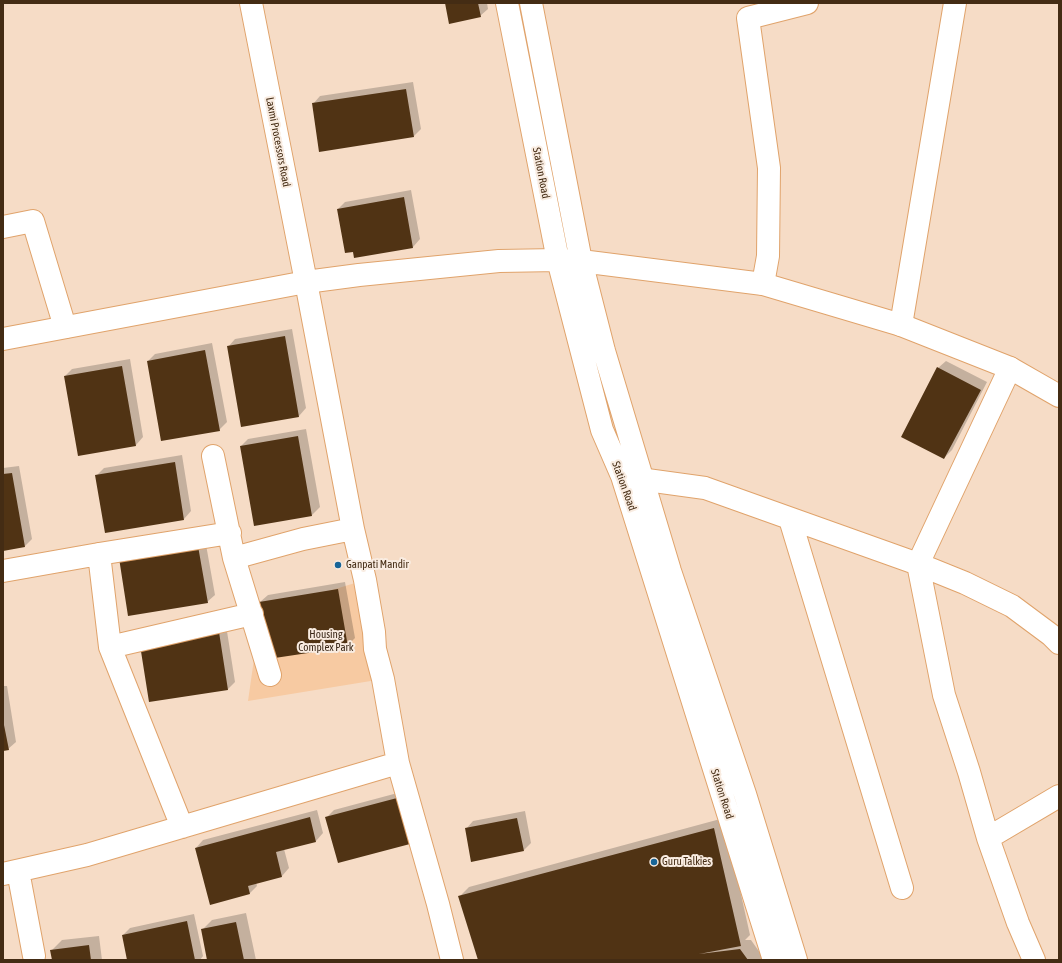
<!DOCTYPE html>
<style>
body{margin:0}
#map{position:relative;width:1062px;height:963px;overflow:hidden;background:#f6dcc6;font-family:"Asap Condensed",sans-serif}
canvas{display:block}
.frame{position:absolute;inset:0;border:4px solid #442c14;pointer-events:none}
</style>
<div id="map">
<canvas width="1062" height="963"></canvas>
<div class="frame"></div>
</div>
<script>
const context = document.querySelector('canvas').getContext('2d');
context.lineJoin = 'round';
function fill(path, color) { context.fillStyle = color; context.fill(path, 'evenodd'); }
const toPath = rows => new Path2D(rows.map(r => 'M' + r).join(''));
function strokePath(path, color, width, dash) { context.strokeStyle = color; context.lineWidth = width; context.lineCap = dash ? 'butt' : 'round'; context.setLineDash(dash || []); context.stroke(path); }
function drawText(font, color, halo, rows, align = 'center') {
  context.font = font + ' "Asap Condensed",sans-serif'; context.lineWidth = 4; context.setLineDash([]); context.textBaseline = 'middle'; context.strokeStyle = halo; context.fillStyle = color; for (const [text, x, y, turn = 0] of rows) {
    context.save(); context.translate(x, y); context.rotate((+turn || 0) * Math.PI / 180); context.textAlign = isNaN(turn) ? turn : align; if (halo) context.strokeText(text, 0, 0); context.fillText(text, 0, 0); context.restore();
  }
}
fill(toPath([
 [365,580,383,679,248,701,256,645,243,617]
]), '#f7caa2');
fill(toPath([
 [446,3,487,3,488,9,480,16],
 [413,82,421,129,413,137,313,104,320,96],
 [411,190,420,239,413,247,355,257,338,209,345,202],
 [292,329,306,408,299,416,242,426,228,347,235,339],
 [212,343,227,422,219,430,148,361,155,354],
 [130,359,143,437,136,445,79,455,65,376,72,369],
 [946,361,987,382,952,450,944,458,938,368],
 [306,429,320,507,312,515,255,525,241,446,248,439],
 [182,455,191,511,184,519,97,475,104,468],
 [19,466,32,539,25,546,3,550,3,468],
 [205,539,215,595,207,602,129,615],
 [345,582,355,638,347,646,260,602,268,595],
 [226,625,235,682,228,689,150,701],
 [3,686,7,686,16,742,8,749,3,750],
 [405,791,417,835,326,818,334,810],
 [317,810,323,833,316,841,284,849,289,868,282,876,256,882,257,886,250,893,211,903,196,848,203,840],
 [525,811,531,843,524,850,466,829,473,821],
 [724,818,750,935,745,940,751,940,765,960,479,960,459,897,469,887],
 [246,913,256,960,208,960,202,930,212,920],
 [194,914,203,956,200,960,128,960,123,935,130,928],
 [99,936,102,960,53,960,52,950,62,940]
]), '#0003');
fill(toPath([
 [445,3,478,3,481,17,449,24],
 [406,89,414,137,319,152,312,103],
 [404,197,413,248,354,258,353,252,345,253,337,209],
 [285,336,299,417,241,427,227,346],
 [205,350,220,431,161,441,147,361],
 [122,366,136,446,78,456,64,376],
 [937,367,981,390,944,459,901,437],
 [298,436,312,516,254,526,240,446],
 [175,462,184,520,105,533,95,475],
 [12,473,25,547,3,551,3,474],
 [198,546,208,603,128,616,119,558],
 [338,589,348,647,268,659,259,602],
 [219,632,228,690,149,702,140,645],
 [3,720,9,750,3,751],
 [397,798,410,844,338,863,325,817],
 [310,817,316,842,276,852,282,877,248,886,250,894,210,905,195,848],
 [517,818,524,851,471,862,465,828],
 [714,828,741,946,699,954,740,949,748,960,478,960,458,896],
 [187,921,195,960,127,960,122,935],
 [236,922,244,960,207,960,201,929],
 [89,945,91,960,52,960,50,950]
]), '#503314');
const street = toPath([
 [3,227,33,221,65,327],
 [306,282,353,529,365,580,374,632,375,649,383,679,398,763,438,904,452,960],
 [763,284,768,256,769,168,748,18,807,3],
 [901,325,955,3],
 [1010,368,918,564,965,583,1012,606,1051,635,1059,643],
 [213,456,234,558,270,675],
 [625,477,705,488,918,564,944,695,969,772,988,838,1018,923,1034,960],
 [790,519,902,888],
 [99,554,110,647,182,827],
 [234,558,303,539,353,529],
 [3,571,99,554,230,533],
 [110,647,252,614],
 [988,838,1059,796],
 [18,871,34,956],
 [3,874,87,855,398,763]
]);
const secondary = toPath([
 [251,3,306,282],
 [507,3,558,260,602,430,622,476,774,960],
 [531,3,581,261,604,351,670,571,745,794,796,960],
 [3,339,306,282,359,275,499,261,558,260,581,261,763,284,901,325,1010,368,1059,396]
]);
strokePath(street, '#e0a36b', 24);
strokePath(secondary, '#e0a36b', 24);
strokePath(street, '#fff', 22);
strokePath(secondary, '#fff', 22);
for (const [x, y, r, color] of [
 [338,565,4,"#186597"],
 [654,862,4,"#186597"]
]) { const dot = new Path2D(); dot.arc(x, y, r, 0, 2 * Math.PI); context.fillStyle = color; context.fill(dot); strokePath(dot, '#f9ece1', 1.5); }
drawText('11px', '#442c14', '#f9ece1', [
 ["Laxmi Processors Road",278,142,79],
 ["Station Road",541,173,79],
 ["Station Road",624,486,70],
 ["Station Road",722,794,72]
]);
drawText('11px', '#442c14', '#f9ece1', [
 ["Ganpati Mandir",346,565],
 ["Guru Talkies",662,862]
], 'left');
drawText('11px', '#392717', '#f9ece1', [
 ["Housing",326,635],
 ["Complex Park",326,648]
]);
</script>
